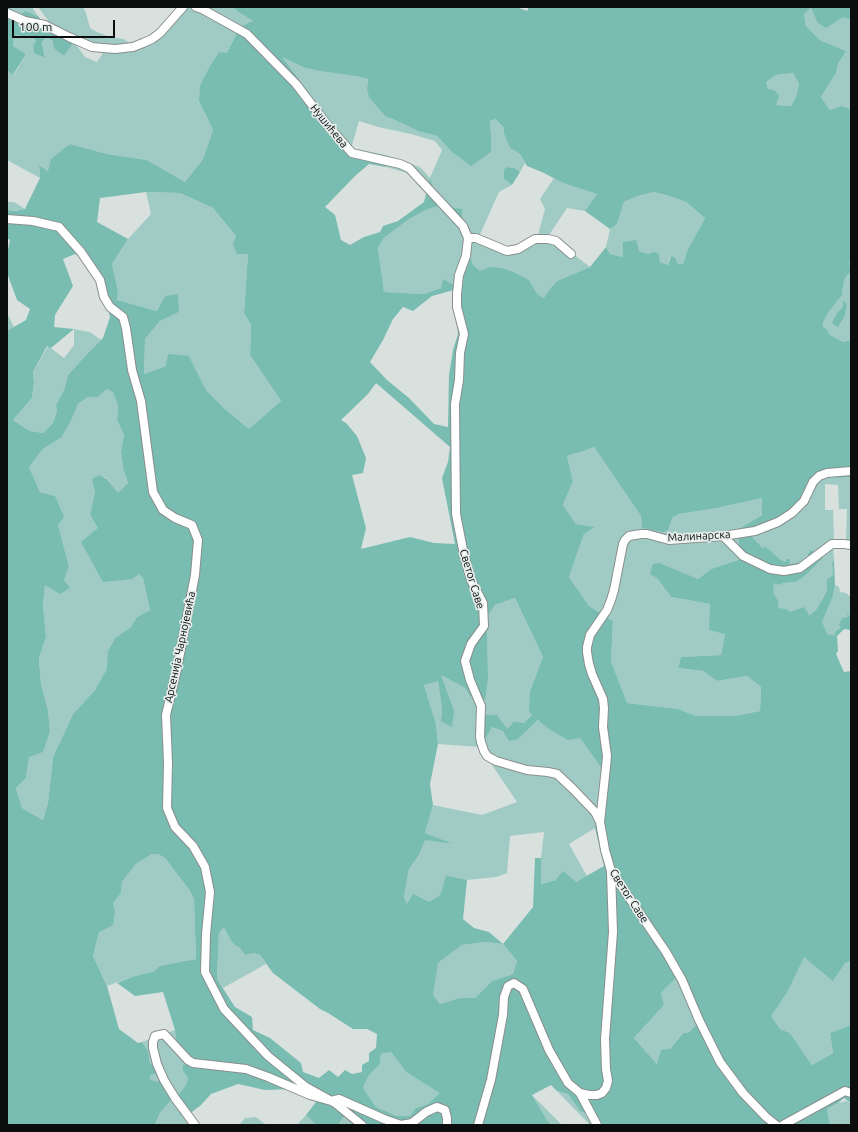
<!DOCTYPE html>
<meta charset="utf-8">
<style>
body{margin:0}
#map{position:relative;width:858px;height:1132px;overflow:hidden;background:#d9e1df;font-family:Ubuntu,sans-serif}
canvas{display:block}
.frame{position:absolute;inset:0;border:8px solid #0c0e0e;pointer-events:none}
.scale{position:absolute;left:12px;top:20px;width:103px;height:18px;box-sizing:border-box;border:2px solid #0c0e0e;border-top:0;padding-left:5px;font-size:12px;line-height:14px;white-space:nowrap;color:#0c0e0e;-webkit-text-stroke:3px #e6eeec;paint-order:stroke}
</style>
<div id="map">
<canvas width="858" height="1132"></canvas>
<div class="frame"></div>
<div class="scale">100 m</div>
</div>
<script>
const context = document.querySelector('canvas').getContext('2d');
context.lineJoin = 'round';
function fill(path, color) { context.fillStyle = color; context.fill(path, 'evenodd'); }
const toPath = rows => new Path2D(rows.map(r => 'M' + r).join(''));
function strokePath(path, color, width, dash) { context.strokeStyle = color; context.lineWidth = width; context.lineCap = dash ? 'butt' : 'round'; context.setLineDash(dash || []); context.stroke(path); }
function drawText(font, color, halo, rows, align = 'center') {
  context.font = font + ' Ubuntu,sans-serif'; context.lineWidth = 3.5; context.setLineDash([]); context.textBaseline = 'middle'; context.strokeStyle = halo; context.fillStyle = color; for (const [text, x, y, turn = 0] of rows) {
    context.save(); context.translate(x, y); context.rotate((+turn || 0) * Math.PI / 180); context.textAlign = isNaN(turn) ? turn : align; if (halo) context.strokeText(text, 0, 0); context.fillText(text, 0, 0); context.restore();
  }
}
fill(toPath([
 [11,7,32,7,38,16,25,11,21,15,11,11],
 [38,7,83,7,86,13,90,28,97,32,110,37,123,39,130,43,116,45,101,45,78,38,50,23],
 [186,7,189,7,199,11,239,33,199,101,213,130,203,159,185,182,147,160,107,154,70,144,48,171,39,165,40,178,7,160,7,70,14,75,26,54,13,46,13,38,17,35,25,37,27,35,33,38,36,41,33,45,33,48,45,57,42,42,46,38,49,38,64,56,74,42,85,57,97,62,103,53,129,50,145,45],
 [204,7,233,7,238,12,253,21,241,26],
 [811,8,817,22,843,16,851,20,851,109,841,106,830,110,821,97,836,73,838,64,846,51,820,40,806,26,804,14],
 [281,56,291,60,368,79,367,89,385,116,397,121,418,131,437,136,451,151,491,136,490,121,496,119,504,128,504,134,510,148,520,154,525,163,520,172,515,168,506,167,504,170,504,179,512,185,499,192,479,237,505,248,518,247,538,235,545,209,540,199,554,178,563,183,597,194,585,211,567,208,549,235,590,267,557,281,549,290,544,299,538,295,529,280,480,271,473,265,467,242,454,285,441,288,424,294,384,292,378,248,384,238,409,219,428,209,439,206,462,216,454,208,434,190,430,179,426,193,416,179,407,173,386,167,389,156,420,167,430,178,442,150,435,141,411,134,378,127,359,121,352,145,339,132],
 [793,73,799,84,796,97,791,106,776,105,768,89,766,82,776,75],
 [146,192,180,193,213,208,236,236,248,254,244,313,251,325,250,355,281,401,249,429,225,409,206,390,189,356,166,366,144,374,145,339,160,321,179,312,165,296,157,311,117,300,118,291,112,264,128,239,151,214],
 [654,192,669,196,686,202,705,218,687,251,683,264,678,264,670,256,668,265,660,262,659,254,649,254,639,251,623,257,610,254,606,247,610,229,617,224,624,202,635,197],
 [7,202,14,202,25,209,15,211,7,210],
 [851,261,851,340,843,342,829,334,827,329,823,327,823,323,828,313,843,294,842,292,845,278,851,271,849,262],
 [7,313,14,327,7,331],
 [74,329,90,332,101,340,87,354,68,375,64,390,56,405,57,411,53,423,43,433,30,431,13,420,32,398,34,382,33,372,48,346,64,358,74,345],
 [107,389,113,391,118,406,117,420,124,435,121,452,123,467,128,483,118,494,107,478,100,475,95,492,90,514,143,578,150,610,137,617,131,627,115,638,108,651,108,669,95,690,73,714,53,757,48,803,43,820,22,808,16,788,26,778,29,757,50,731,48,710,41,684,39,658,46,637,43,604,45,584,64,580,69,567,58,525,55,496,40,492,29,467,43,449,62,437,71,421,78,404,88,397,98,397],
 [594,447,641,516,642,528,672,518,679,514,717,508,762,498,762,515,737,530,741,559,711,569,698,579,679,572,657,578,671,597,710,604,725,634,721,655,681,657,678,668,703,671,717,681,747,676,761,687,760,711,735,716,696,716,678,709,627,703,611,661,613,621,589,606,569,577,584,534,595,527,576,524,563,505,573,481,567,456,584,451],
 [830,470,837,478,851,477,851,548,833,545,834,560,832,563,833,575,827,579,827,591,816,610,808,615,790,612,778,608,779,602,773,592,773,582,779,585,784,583,796,582,805,576,823,558,822,554,808,558,800,562,790,564,781,560,765,546,763,548,753,538,752,535],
 [825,484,838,485,839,509,847,509,846,539,834,539,833,510,825,510],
 [835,585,839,587,840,592,846,593,851,597,851,617,847,615,842,628,834,636,828,637,821,622,833,596],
 [515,598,543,657,530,691,532,715,524,723,507,730,492,727,503,731,518,739,538,720,547,728,580,738,602,769,595,828,569,844,587,876,576,882,556,880,540,884,541,858,544,832,510,836,507,873,496,877,467,880,446,875,440,895,429,902,407,904,404,897,409,869,419,855,425,839,451,844,425,833,433,805,482,815,517,802,480,747,438,744,436,724,424,685,438,680,442,708,441,721,452,724,441,675,465,688,470,696,488,678,487,617,495,605],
 [152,854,158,854,165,858,190,891,194,900,196,959,159,966,155,971,132,977,107,986,93,956,99,932,115,912,113,903,121,893,122,882,136,864],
 [224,927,230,939,239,947,245,955,254,953,260,955,266,964,223,988,217,979,219,933],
 [485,942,503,944,517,961,513,974,492,981,475,998,460,998,440,1004,432,995,438,963,462,945],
 [804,956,845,963,851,961,851,1025,830,1033,833,1053,812,1065,790,1033,780,1029,770,1016,788,991],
 [676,978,696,1025,688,1033,683,1033,657,1064,634,1038,664,1005,661,993],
 [175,1030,176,1041,189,1064,183,1071,188,1078,186,1086,177,1097,150,1080,150,1075,159,1074,150,1064,148,1051,142,1042],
 [391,1052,406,1072,441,1093,428,1104,416,1108,410,1117,397,1116,376,1107,363,1088,369,1075,380,1064,381,1054],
 [557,1091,568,1094,580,1111,587,1114,593,1125,590,1125],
 [532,1095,562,1125,552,1125,547,1120],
 [173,1098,180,1109,179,1114,184,1118,189,1125,156,1125,155,1124,160,1113],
 [847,1101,851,1103,851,1125,830,1125,827,1109,838,1103],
 [348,1111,365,1125,338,1125],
 [306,1115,316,1125,297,1125],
 [256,1117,266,1125,239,1125,245,1118]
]), '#a0cbc4');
fill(toPath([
 [7,7,11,7,11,11,20,15,25,11,38,16,42,21,74,42,64,56,54,48,53,42,49,38,46,38,42,42,45,58,34,53,33,45,36,41,33,38,27,35,25,37,17,35,13,38,13,46,26,54,13,75,7,70],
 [233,7,516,7,527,11,529,7,851,7,851,20,843,17,826,28,817,22,811,8,804,14,806,26,820,40,846,51,838,64,836,73,821,97,830,110,841,106,851,109,851,261,849,262,851,271,845,278,842,292,843,294,828,313,823,323,823,327,827,329,829,334,843,342,851,340,851,477,837,478,831,470,819,479,789,514,752,535,753,538,763,548,765,546,781,560,786,562,786,559,789,559,790,564,800,562,808,558,808,554,810,550,815,552,818,551,822,554,823,558,805,576,796,582,784,583,779,585,773,583,774,588,773,592,779,602,778,608,786,609,790,612,804,607,809,615,816,610,827,591,827,579,833,575,832,563,834,560,835,585,833,596,822,622,828,636,829,634,834,636,836,631,841,628,839,625,842,618,847,617,847,614,851,617,851,630,844,629,837,636,838,651,836,654,844,672,851,671,851,961,845,963,833,981,804,957,788,991,771,1016,780,1029,790,1033,812,1065,833,1053,830,1033,851,1025,851,1103,844,1098,838,1103,827,1109,830,1125,593,1125,587,1114,580,1111,568,1094,557,1091,551,1085,532,1095,547,1120,552,1125,365,1125,348,1111,338,1125,316,1125,306,1115,323,1093,292,1089,265,1090,238,1084,211,1094,201,1105,184,1118,179,1114,180,1109,173,1098,160,1113,155,1124,156,1125,7,1125,7,331,26,320,30,309,17,300,7,273,7,255,10,240,7,238,7,210,15,211,25,209,40,178,39,165,48,171,51,159,70,144,107,154,147,160,185,182,203,159,213,130,199,101,200,86,209,68,219,52,227,53,241,26,253,21,238,12],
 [282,57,306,68,321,71,356,76,368,79,367,89,369,97,385,116,397,121,418,131,437,136,451,151,471,166,491,152,491,136,490,121,496,119,504,128,504,134,510,148,520,154,527,166,544,173,563,183,597,194,585,211,610,229,617,224,624,202,635,197,654,192,669,196,686,202,705,218,687,251,683,264,678,264,675,258,671,256,668,265,660,262,659,254,654,252,649,254,639,251,636,240,623,242,623,257,610,254,606,247,590,267,557,281,549,290,544,298,538,295,529,280,513,272,501,268,489,267,480,271,473,265,466,241,464,256,454,285,443,279,441,288,424,294,384,292,378,248,384,238,409,219,428,209,439,206,453,221,462,217,462,209,454,208,434,190,430,178,424,202,398,221,383,226,380,232,364,237,350,245,341,240,335,215,325,207,355,176,369,164,386,167,389,156,352,148,352,145,339,132],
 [793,73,799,84,796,97,791,106,776,105,779,96,774,90,768,89,766,82,776,75],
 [146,192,180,193,213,208,236,236,233,244,237,254,248,254,244,313,251,325,250,355,281,401,249,429,225,409,206,390,189,356,168,354,166,366,144,374,145,339,160,321,179,312,178,294,165,296,157,311,117,300,118,291,112,264,128,239,97,222,100,198],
 [75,254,99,270,110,317,103,338,87,354,68,375,64,390,56,405,57,411,53,423,43,433,30,431,13,420,32,398,34,382,33,372,47,346,51,348,74,329,54,327,55,315,73,286,63,259],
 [454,290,455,305,458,334,453,350,449,375,448,427,434,424,409,398,387,380,370,362,383,340,393,319,403,307,413,311,432,296],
 [376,383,450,447,448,462,442,478,455,544,434,543,410,537,361,549,366,528,352,475,363,473,366,458,357,436,346,423,341,420,368,394],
 [107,389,113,392,118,406,117,420,124,435,121,452,123,468,128,483,118,493,107,479,100,475,92,479,95,492,90,514,98,528,81,542,103,582,132,579,139,574,143,578,150,610,137,617,131,627,115,638,108,651,107,669,95,690,73,714,53,757,48,803,43,820,22,808,16,788,26,778,29,757,43,752,50,731,48,710,41,684,39,658,46,637,43,604,45,585,60,594,70,588,64,580,69,567,58,525,64,517,55,496,40,492,29,467,43,449,62,437,71,421,78,404,88,397,98,397],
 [594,447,641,516,642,528,663,532,668,530,672,518,679,514,717,508,762,498,762,515,737,530,741,559,711,569,698,579,659,563,653,564,650,574,657,578,671,597,710,604,709,630,725,634,721,655,681,657,678,668,703,671,717,681,747,676,761,687,760,711,735,716,696,716,678,709,627,703,611,661,613,621,589,606,569,577,584,534,595,527,576,524,563,505,573,481,567,456,584,451],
 [515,598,543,657,530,691,529,711,532,715,524,723,514,722,507,729,497,715,486,715,477,740,480,747,492,727,503,731,509,741,518,739,538,720,547,728,568,740,580,738,602,769,595,828,604,866,576,882,563,871,556,880,541,884,541,858,535,858,533,907,503,944,489,932,474,928,463,919,467,880,446,875,440,895,429,902,413,894,407,904,404,897,409,869,419,855,425,840,453,844,425,833,433,805,430,784,438,744,436,724,424,685,438,681,442,708,441,721,452,727,454,711,441,675,465,688,470,696,485,700,488,678,487,617,495,605],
 [152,854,158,854,165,858,190,891,194,900,196,959,159,966,155,971,132,977,117,983,135,996,163,992,175,1030,176,1041,189,1064,183,1065,183,1071,188,1078,186,1085,177,1097,164,1083,150,1080,150,1075,159,1074,156,1062,150,1064,148,1051,142,1042,138,1043,119,1029,107,986,93,956,99,932,113,925,115,912,113,903,121,893,122,882,136,864],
 [224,927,230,939,236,946,239,947,245,955,254,953,260,955,273,973,320,1009,328,1013,353,1029,367,1029,377,1034,376,1048,369,1053,369,1061,362,1065,362,1072,352,1074,345,1070,338,1077,329,1070,319,1078,303,1072,301,1063,270,1038,253,1030,252,1017,235,1007,217,979,219,933],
 [485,942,503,944,517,961,513,974,492,981,475,998,460,998,440,1004,433,995,438,963,462,945],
 [676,978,696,1025,688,1033,683,1033,670,1049,661,1050,657,1064,634,1038,664,1005,661,993],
 [391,1052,406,1072,440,1093,428,1104,416,1108,410,1116,397,1116,376,1107,363,1088,369,1075,380,1064,381,1054],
 [506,167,515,168,520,172,512,185,504,179,504,170],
 [843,301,847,304,845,315,838,327,832,323,837,313,843,307]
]), '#79bcb1');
const minor = toPath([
 [196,7,202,9,247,34,296,84,329,127,352,153,400,164,409,168,463,226,468,238,476,238,507,251,518,249,535,239,548,239,556,241,571,254],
 [7,13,25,21,45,25,69,37,92,47,115,49,133,47,143,43,152,39,160,33,183,7],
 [7,219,33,221,59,227,81,252,100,280,104,297,110,307,123,317,126,328,132,370,141,401,153,492,163,510,175,518,192,525,198,540,195,575,177,669,166,715,168,763,167,808,175,827,193,846,205,867,210,892,206,934,205,972,224,1009,268,1056,306,1087,335,1103,362,1125],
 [468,238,466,256,459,275,457,294,457,307,464,334,460,353,459,380,455,404,456,514,464,555,471,580,483,603,484,626,471,644,465,661,470,680,481,706,480,737,481,742,484,751,487,756,496,761,527,770,548,772,557,774,573,789,595,812,600,822,605,850,611,871,666,952,682,980,699,1020,720,1062,743,1093,766,1117,776,1125],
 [723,536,743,556,770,569,784,571,800,568,832,544,844,544,851,545],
 [600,822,606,767,607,756,603,727,604,708,603,699,592,674,589,664,587,652,587,647,590,635,607,610,611,600,614,590,623,544,625,540,629,536,641,534,647,534,669,540,723,536,755,531,778,522,792,513,804,501,813,482,819,476,827,473,851,471],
 [580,1093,589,1095,597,1095,602,1093,606,1088,608,1081,606,1069,605,1039,613,932,611,872],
 [195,1125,175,1098,164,1080,157,1064,153,1048,153,1042,155,1036,164,1034,188,1060,193,1063,246,1069,268,1077,310,1095,331,1101,339,1099,384,1119,401,1125,412,1123,426,1112,437,1107,445,1110,447,1118,447,1125],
 [478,1125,491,1080,503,1015,504,997,508,986,514,983,523,989,549,1050,568,1083,580,1093,597,1125],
 [783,1125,845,1091,851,1093]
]);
strokePath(minor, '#888f8e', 10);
strokePath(minor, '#fff', 8);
drawText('11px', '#0c0e0e', '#e6eeec', [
 ["Нушићева",329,126,51],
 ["Малинарска",699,536,-3],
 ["Светог Саве",472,579,73],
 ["Арсенија Чарнојевића",180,647,-78],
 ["Светог Саве",629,896,57]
]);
</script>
